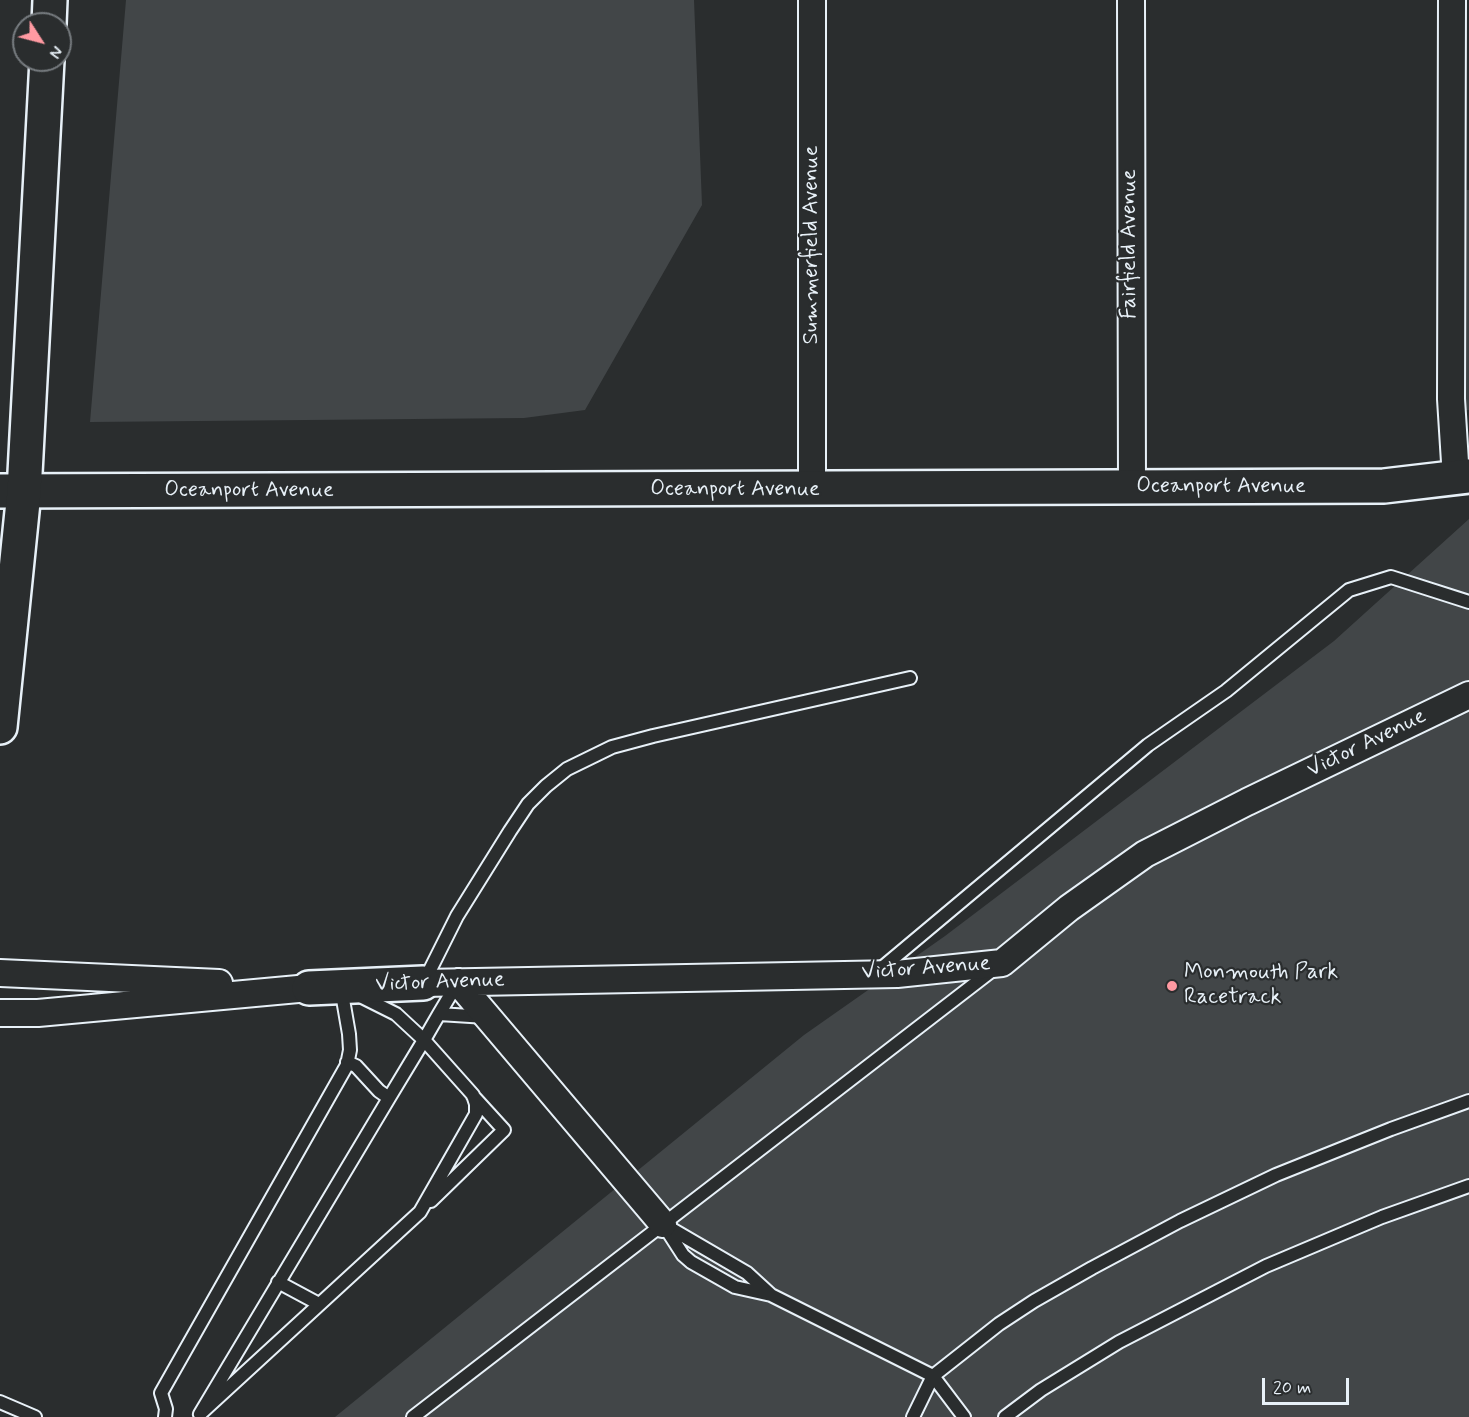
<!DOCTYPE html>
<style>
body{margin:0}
#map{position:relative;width:1469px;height:1417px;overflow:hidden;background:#2a2d2e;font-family:Mynerve,sans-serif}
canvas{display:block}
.north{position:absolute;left:12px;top:12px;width:60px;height:60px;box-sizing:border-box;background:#2a2d2e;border:2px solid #767b7f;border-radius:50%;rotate:126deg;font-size:16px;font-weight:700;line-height:24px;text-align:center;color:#e8f1f8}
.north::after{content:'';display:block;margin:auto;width:21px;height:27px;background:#ff9aa2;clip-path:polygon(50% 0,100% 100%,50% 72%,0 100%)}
.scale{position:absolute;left:1262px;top:1378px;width:87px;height:27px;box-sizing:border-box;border:3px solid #e8f1f8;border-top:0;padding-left:8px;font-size:18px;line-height:21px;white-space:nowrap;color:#e8f1f8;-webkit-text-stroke:4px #2a2d2e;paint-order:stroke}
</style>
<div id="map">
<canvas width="1469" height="1417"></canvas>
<div class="north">N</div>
<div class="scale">20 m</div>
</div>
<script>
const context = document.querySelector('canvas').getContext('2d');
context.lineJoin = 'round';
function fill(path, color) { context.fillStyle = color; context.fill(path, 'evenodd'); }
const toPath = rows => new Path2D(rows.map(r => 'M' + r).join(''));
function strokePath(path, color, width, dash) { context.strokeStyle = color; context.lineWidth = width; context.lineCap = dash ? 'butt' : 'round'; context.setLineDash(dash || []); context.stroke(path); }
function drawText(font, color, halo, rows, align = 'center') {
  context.font = font + ' Mynerve,sans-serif'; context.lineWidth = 4.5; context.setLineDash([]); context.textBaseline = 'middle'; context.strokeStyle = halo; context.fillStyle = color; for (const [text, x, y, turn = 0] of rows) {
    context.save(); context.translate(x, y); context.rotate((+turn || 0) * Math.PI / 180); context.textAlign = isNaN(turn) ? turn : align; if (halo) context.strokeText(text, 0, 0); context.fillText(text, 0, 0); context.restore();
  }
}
fill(toPath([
 [126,0,694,0,702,205,585,410,524,418,90,422],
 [1458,190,1469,190,1469,410,1454,411],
 [1469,519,1469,1417,335,1417,804,1035,945,936,1334,641]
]), '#424648');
const lane = toPath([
 [877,972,1148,745,1226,691,1349,590,1391,577,1469,602],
 [424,982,457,916,510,831,528,804,546,786,567,769,612,747,653,736,910,678],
 [358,995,396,1014,424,1040,473,1095,476,1104,476,1114,420,1212,200,1414,389,1098,424,1040,439,1014,458,982],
 [439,1014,486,1017],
 [347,1062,356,1066,379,1091,389,1098],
 [431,1201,504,1130,473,1096],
 [663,1224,747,1273,771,1295,735,1287,691,1262,683,1255,663,1224],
 [278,1282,319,1304],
 [771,1295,933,1376,999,1324,1034,1301,1092,1268,1180,1221,1276,1175,1391,1129,1469,1101],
 [0,1402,35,1417],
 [165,1417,166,1409,161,1393,347,1065,350,1050,349,1034,341,988],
 [413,1417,994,969],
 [913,1417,933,1376,964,1417],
 [1005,1417,1041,1390,1119,1342,1266,1266,1382,1217,1469,1186]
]);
const street = toPath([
 [812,0,812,490],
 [1131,0,1132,487],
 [1452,0,1451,399,1456,478],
 [0,973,219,983],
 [458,982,663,1224],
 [423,983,897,974,1002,963,1069,908,1145,854,1247,802,1469,695],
 [0,1013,38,1013,309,988]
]);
const secondary = toPath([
 [0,491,1384,486,1469,476],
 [309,988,423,983]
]);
const highway = toPath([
 [49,24,50,0],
 [0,727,24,492,47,60]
]);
strokePath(lane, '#e8f1f8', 16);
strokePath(street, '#e8f1f8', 30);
strokePath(secondary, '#e8f1f8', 38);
strokePath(highway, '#e8f1f8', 38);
strokePath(lane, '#2a2d2e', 12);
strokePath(street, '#2a2d2e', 26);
strokePath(secondary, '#2a2d2e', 33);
strokePath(highway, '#2a2d2e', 33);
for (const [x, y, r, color] of [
 [1172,986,6,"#ff9aa2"]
]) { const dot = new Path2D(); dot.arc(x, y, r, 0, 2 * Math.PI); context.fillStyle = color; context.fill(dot); strokePath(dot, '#2a2d2e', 2); }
drawText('22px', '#e8f1f8', '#2a2d2e', [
 ["Fairfield Avenue",1130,244,-90],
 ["Summerfield Avenue",812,245,-90],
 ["Oceanport Avenue",1221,487],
 ["Oceanport Avenue",735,490],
 ["Oceanport Avenue",249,491],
 ["Victor Avenue",1367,744,-26],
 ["Victor Avenue",926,969,-4],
 ["Victor Avenue",440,983,-2]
]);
drawText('22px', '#e8f1f8', '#2a2d2e', [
 ["Monmouth Park",1184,973],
 ["Racetrack",1184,998]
], 'left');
</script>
